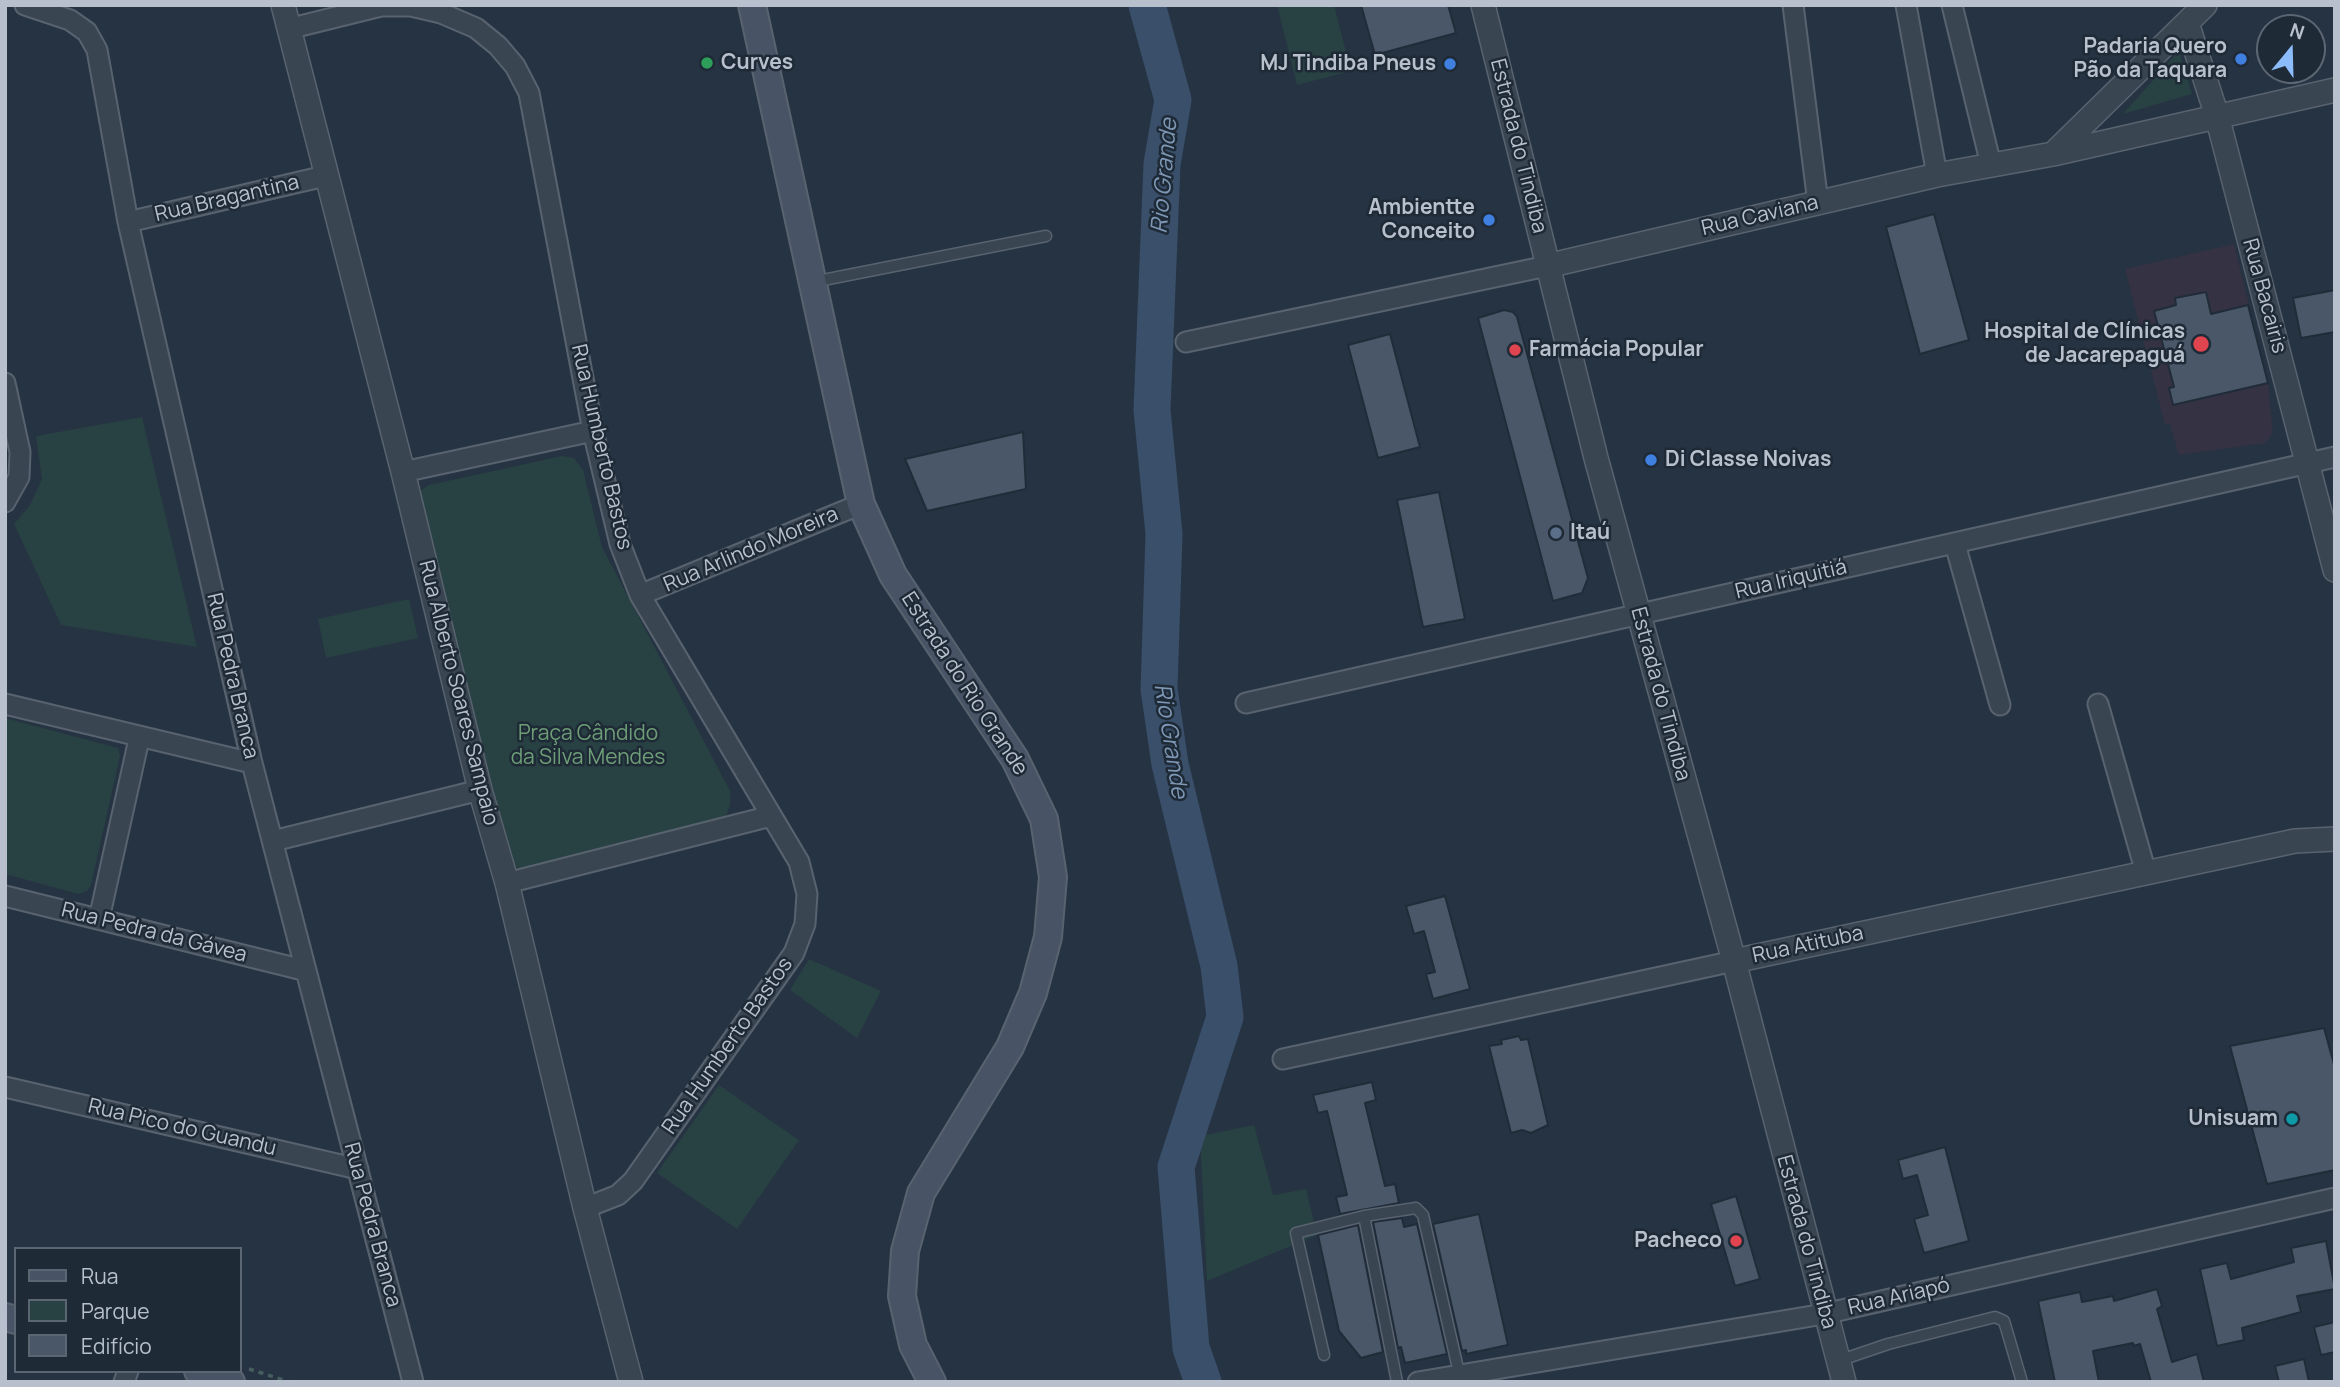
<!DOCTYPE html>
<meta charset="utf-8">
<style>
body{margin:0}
#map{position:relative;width:2340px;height:1387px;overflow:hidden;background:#263342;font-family:Manrope,sans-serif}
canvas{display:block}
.frame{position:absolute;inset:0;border:7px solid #b7c0cc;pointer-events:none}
.legend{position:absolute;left:14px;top:1247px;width:228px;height:126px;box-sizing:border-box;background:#1f2a37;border:2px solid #5c6673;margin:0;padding:9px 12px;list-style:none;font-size:21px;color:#b7c0cc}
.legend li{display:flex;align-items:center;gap:14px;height:35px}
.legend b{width:35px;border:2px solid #5c6673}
.north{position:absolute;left:2256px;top:14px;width:70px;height:70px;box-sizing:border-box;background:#1f2a37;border:2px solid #5c6673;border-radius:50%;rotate:19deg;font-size:19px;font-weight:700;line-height:28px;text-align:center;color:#b7c0cc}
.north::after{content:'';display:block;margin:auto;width:24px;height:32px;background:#8dbcfb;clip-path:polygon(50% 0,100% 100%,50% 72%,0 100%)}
</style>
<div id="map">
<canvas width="2340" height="1387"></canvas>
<div class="frame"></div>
<ul class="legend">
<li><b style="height:9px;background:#485465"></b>Rua</li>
<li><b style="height:19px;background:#284143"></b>Parque</li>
<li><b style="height:19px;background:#4a5769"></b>Edifício</li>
</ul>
<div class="north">N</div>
</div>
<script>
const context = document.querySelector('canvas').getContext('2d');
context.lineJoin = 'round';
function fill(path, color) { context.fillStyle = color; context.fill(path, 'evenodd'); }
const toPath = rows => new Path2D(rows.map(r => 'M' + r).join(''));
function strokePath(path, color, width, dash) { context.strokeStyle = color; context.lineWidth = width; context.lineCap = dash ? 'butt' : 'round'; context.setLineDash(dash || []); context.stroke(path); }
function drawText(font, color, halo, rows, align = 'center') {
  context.font = font + ' Manrope,sans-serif'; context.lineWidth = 5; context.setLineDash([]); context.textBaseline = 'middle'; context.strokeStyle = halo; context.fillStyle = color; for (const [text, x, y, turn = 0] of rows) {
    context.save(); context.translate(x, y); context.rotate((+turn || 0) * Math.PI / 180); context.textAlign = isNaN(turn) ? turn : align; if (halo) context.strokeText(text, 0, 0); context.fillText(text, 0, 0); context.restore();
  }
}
fill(toPath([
 [2234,244,2268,383,2273,434,2265,443,2179,455,2170,424,2165,425,2125,269]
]), '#343243');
fill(toPath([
 [1277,5,1334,5,1351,71,1297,85],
 [2179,51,2192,94,2123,114],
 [142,417,197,647,61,625,14,524,30,505,42,479,36,436],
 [562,456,574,458,583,470,602,547,730,791,730,804,726,817,715,824,530,870,516,867,507,859,418,505,420,491,429,485],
 [409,599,418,638,326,658,318,619],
 [5,718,118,748,120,756,91,885,87,891,78,894,5,874],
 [809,959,881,991,857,1038,790,990],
 [719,1085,799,1140,737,1229,657,1173],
 [1254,1125,1273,1195,1306,1189,1317,1235,1207,1281,1200,1136]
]), '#284143');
strokePath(toPath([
 [1147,5,1173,100,1162,164,1152,410,1164,534,1159,689,1170,764,1219,966,1225,1017,1176,1167,1191,1348,1203,1382]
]), '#394f6a', 37);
const building = toPath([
 [1361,5,1448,5,1456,33,1375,55,1361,5],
 [1934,214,1969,340,1920,354,1886,227,1934,214],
 [2335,290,2335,332,2301,338,2293,298,2335,290],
 [2206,292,2211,314,2248,305,2268,383,2173,405,2169,388,2174,387,2154,311,2176,305,2175,298,2206,292],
 [1504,310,1513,312,1517,317,1588,578,1582,593,1553,601,1478,318,1504,310],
 [1390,334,1420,447,1378,458,1348,345,1390,334],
 [1023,432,1026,489,927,511,905,459,1023,432],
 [1439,492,1465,619,1423,627,1397,500,1439,492],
 [1445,896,1470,989,1433,999,1426,974,1435,972,1424,931,1414,934,1406,906,1445,896],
 [2324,1028,2335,1068,2335,1170,2267,1184,2230,1046,2324,1028],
 [1519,1036,1521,1040,1528,1039,1548,1125,1531,1133,1522,1130,1511,1133,1489,1046,1502,1044,1501,1040,1519,1036],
 [1372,1082,1376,1100,1365,1103,1385,1186,1395,1184,1399,1203,1340,1214,1336,1197,1347,1195,1327,1111,1318,1113,1313,1095,1372,1082],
 [1945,1147,1969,1241,1924,1253,1914,1219,1928,1215,1917,1175,1903,1179,1898,1160,1945,1147],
 [1736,1196,1760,1279,1735,1286,1711,1204,1736,1196],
 [1479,1214,1508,1345,1466,1354,1466,1350,1462,1351,1433,1224,1479,1214],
 [1402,1218,1404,1227,1417,1224,1447,1354,1405,1363,1401,1347,1398,1348,1373,1222,1402,1218],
 [1358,1225,1383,1352,1361,1358,1339,1331,1318,1235,1358,1225],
 [2326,1241,2335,1289,2297,1296,2301,1312,2242,1328,2244,1340,2217,1346,2200,1269,2227,1263,2231,1279,2294,1262,2291,1248,2326,1241],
 [2157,1289,2162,1306,2157,1309,2172,1362,2197,1354,2204,1382,2151,1382,2140,1344,2134,1346,2133,1343,2093,1351,2099,1382,2055,1382,2038,1301,2080,1292,2082,1302,2113,1296,2114,1301,2157,1289],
 [2335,1322,2335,1352,2321,1355,2314,1327,2335,1322],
 [2304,1359,2309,1382,2279,1382,2275,1366,2304,1359]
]);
fill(building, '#4a5769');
strokePath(building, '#212c39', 2);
const service = toPath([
 [813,282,1046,236],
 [1364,1216,1397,1382],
 [1324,1355,1296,1233,1364,1216,1416,1208,1423,1215,1459,1373],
 [1838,1361,1888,1344,1995,1317,2004,1321,2022,1382]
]);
const minor = toPath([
 [25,5,70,20,87,32,97,50,128,222,252,763,413,1382],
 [1793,5,1818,203],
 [1906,5,1937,175],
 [1952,5,1991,165],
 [288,29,381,6,411,6,441,13,476,28,498,46,515,66,529,93,593,431,620,544,640,595,799,862,807,894,805,924,794,953,633,1181,618,1195,585,1208],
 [128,222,325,176],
 [1186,342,1547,266],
 [5,383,20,452,19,477,5,502],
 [403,472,593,431],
 [1955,544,2000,705],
 [640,595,861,504],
 [1246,703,2335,457],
 [5,704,252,763],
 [2098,704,2146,873],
 [273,841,480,790],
 [507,883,771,816],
 [5,896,303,970],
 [99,919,139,739],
 [1283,1059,1734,961],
 [5,1087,358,1169],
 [124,1382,128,1371],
 [1418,1382,1824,1314,2335,1198]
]);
const tertiary = toPath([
 [283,5,403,472,480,790,507,883,585,1208,631,1382],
 [1483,5,1596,458,1734,961,1844,1382],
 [2187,23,2217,116,2335,570],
 [2053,154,2205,5],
 [1547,266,1937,175,2053,154,2335,90],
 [1734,961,2295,841,2335,839]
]);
const secondary = toPath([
 [752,5,861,504,893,575,1015,759,1044,819,1053,877,1048,937,1033,993,1010,1047,921,1193,905,1251,902,1296,913,1345,932,1382],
 [5,1317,16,1320],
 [198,1371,231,1382]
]);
strokePath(service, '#58636f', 13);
strokePath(minor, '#58636f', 23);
strokePath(tertiary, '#58636f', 26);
strokePath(secondary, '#58636f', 30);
strokePath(toPath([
 [249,1369,290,1382]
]), '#465e60', 3.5, [5, 5]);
strokePath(service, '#3a4552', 10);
strokePath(minor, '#3a4552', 19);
strokePath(tertiary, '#3a4552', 23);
strokePath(secondary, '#485465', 26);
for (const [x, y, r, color] of [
 [2241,59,7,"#3f7fe0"],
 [707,63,7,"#2e9e5b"],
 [1450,64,7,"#3f7fe0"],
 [1489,220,7,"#3f7fe0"],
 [2201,344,9,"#e0444e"],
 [1515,350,7,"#e0444e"],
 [1651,460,7,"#3f7fe0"],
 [1556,533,7,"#5c6f8a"],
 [2292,1119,7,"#0f9aa8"],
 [1736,1241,7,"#e0444e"]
]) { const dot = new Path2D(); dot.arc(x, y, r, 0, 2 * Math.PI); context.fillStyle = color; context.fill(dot); strokePath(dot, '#1f2a37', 2.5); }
drawText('bold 21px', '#b7c0cc', '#1f2a37', [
 ["Padaria Quero",2227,47],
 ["Pão da Taquara",2227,71],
 ["Curves",721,63,"left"],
 ["MJ Tindiba Pneus",1436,64],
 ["Ambientte",1475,208],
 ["Conceito",1475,232],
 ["Hospital de Clínicas",2185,332],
 ["de Jacarepaguá",2185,356],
 ["Farmácia Popular",1529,350,"left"],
 ["Di Classe Noivas",1665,460,"left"],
 ["Itaú",1570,533,"left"],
 ["Unisuam",2278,1119],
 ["Pacheco",1722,1241]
], 'right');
drawText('21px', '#b7c0cc', '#1f2a37', [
 ["Estrada do Tindiba",1518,146,76],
 ["Rua Bragantina",227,199,-13],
 ["Rua Caviana",1760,216,-13],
 ["Rua Bacairis",2264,296,75],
 ["Rua Humberto Bastos",601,447,77],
 ["Rua Arlindo Moreira",751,550,-23],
 ["Rua Iriquitiá",1791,580,-13],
 ["Rua Pedra Branca",232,676,77],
 ["Estrada do Rio Grande",964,684,57],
 ["Rua Alberto Soares Sampaio",458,693,76],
 ["Estrada do Tindiba",1660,694,75],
 ["Rua Pedra da Gávea",154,933,14],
 ["Rua Atituba",1808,945,-12],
 ["Rua Humberto Bastos",728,1046,-55],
 ["Rua Pico do Guandu",182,1128,13],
 ["Rua Pedra Branca",372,1225,75],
 ["Estrada do Tindiba",1806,1242,75],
 ["Rua Ariapó",1899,1297,-13]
]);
drawText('21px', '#6e9e77', '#1f2a37', [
 ["Praça Cândido",588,734],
 ["da Silva Mendes",588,758]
]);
drawText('italic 23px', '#7d97b4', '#1f2a37', [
 ["Rio Grande",1165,176,-85],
 ["Rio Grande",1170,741,81]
]);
</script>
